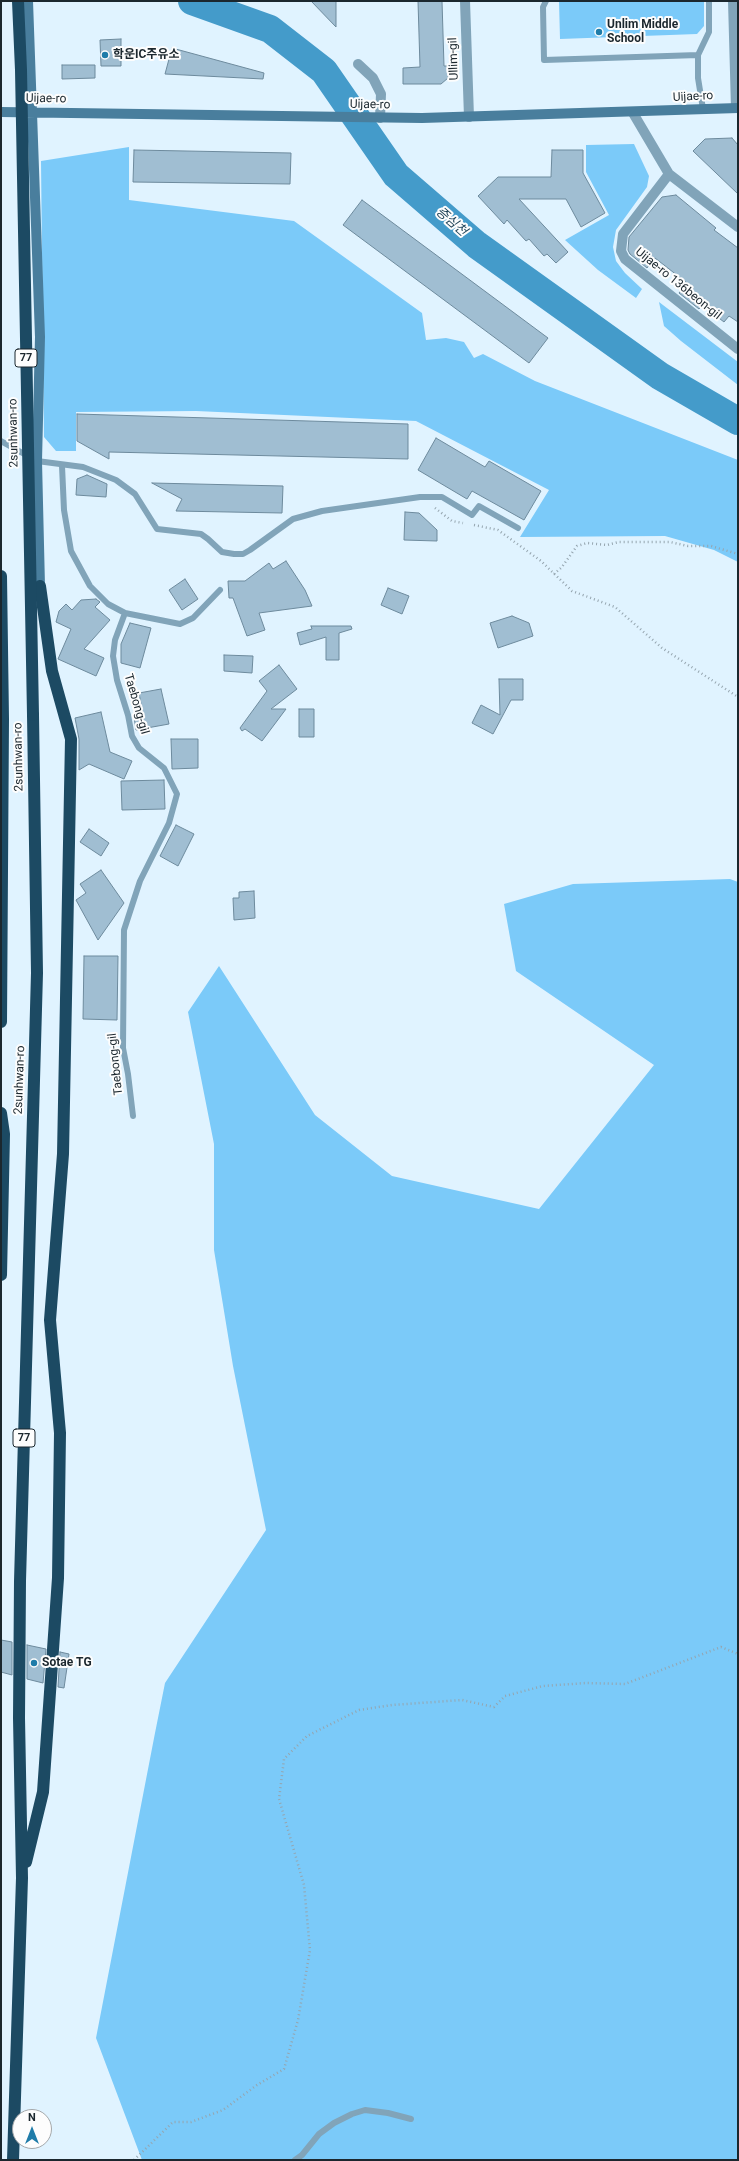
<!DOCTYPE html>
<meta charset="utf-8">
<style>
body{margin:0}
#map{position:relative;width:739px;height:2161px;overflow:hidden;background:#e0f3ff;font-family:Roboto,sans-serif}
canvas{display:block}
.frame{position:absolute;inset:0;border:2px solid #1b272e;pointer-events:none}
.north{position:absolute;left:12px;top:2109px;width:40px;height:40px;box-sizing:border-box;background:#fdfdfd;border:1px solid #a3a7aa;border-radius:50%;rotate:0deg;font-size:11px;font-weight:700;line-height:16px;text-align:center;color:#1b272e}
.north::after{content:'';display:block;margin:auto;width:14px;height:18px;background:#1f7ca9;clip-path:polygon(50% 0,100% 100%,50% 72%,0 100%)}
</style>
<div id="map">
<canvas width="739" height="2161"></canvas>
<div class="frame"></div>
<div class="north">N</div>
</div>
<script>
const context = document.querySelector('canvas').getContext('2d');
context.lineJoin = 'round';
function fill(path, color) { context.fillStyle = color; context.fill(path, 'evenodd'); }
const toPath = rows => new Path2D(rows.map(r => 'M' + r).join(''));
function strokePath(path, color, width, dash) { context.strokeStyle = color; context.lineWidth = width; context.lineCap = dash ? 'butt' : 'round'; context.setLineDash(dash || []); context.stroke(path); }
function drawText(font, color, halo, rows, align = 'center') {
  context.font = font + ' Roboto,"Noto Sans KR",sans-serif'; context.lineWidth = 4; context.setLineDash([]); context.textBaseline = 'middle'; context.strokeStyle = halo; context.fillStyle = color; for (const [text, x, y, turn = 0] of rows) {
    context.save(); context.translate(x, y); context.rotate((+turn || 0) * Math.PI / 180); context.textAlign = isNaN(turn) ? turn : align; if (halo) context.strokeText(text, 0, 0); context.fillText(text, 0, 0); context.restore();
  }
}
fill(toPath([
 [559,1,704,1,704,26,697,34,560,39],
 [634,144,649,176,647,187,616,230,613,247,616,261,625,273,642,289,636,298,598,270,565,240,609,215,586,172,586,145],
 [129,147,129,200,294,221,422,313,426,340,446,338,464,342,474,358,483,354,535,381,738,460,738,562,714,550,665,536,520,537,549,490,416,421,196,411,76,412,76,451,56,451,44,437,41,161],
 [659,302,738,362,738,385,681,341,664,326],
 [730,879,738,882,738,2160,142,2160,96,2038,155,1733,165,1683,266,1530,233,1366,214,1250,214,1144,188,1012,219,966,315,1115,392,1176,539,1209,654,1065,516,971,504,904,573,884]
]), '#7bcaf9');
strokePath(toPath([
 [192,1,270,29,324,71,396,175,477,245,660,376,738,421]
]), '#449bca', 28);
const building = toPath([
 [311,1,336,1,336,27,311,1],
 [418,1,442,1,444,66,448,66,448,78,441,84,403,84,403,68,420,67,418,1],
 [121,39,121,66,101,66,100,40,121,39],
 [172,48,264,73,263,79,165,74,172,48],
 [62,65,95,65,95,78,62,79,62,65],
 [732,138,738,145,738,194,693,151,705,139,732,138],
 [134,150,291,153,290,184,133,182,134,150],
 [552,150,583,150,583,173,605,213,581,227,566,199,519,199,568,252,556,263,547,254,544,256,529,239,526,241,507,220,504,224,478,196,498,177,551,177,552,150],
 [676,195,716,228,714,230,738,248,738,322,729,316,724,322,702,305,699,309,679,293,687,283,655,258,647,268,630,254,628,250,629,237,662,197,676,195],
 [362,200,548,338,529,363,343,225,362,200],
 [77,414,408,424,408,459,109,452,109,459,77,441,77,414],
 [436,438,485,467,489,461,541,491,524,520,472,491,467,499,418,470,436,438],
 [87,475,107,484,106,497,76,495,77,479,87,475],
 [152,483,283,486,282,513,176,511,182,499,152,483],
 [405,512,419,513,437,530,437,541,404,540,405,512],
 [286,561,305,590,312,606,259,613,265,630,247,636,233,598,229,598,228,581,245,581,269,563,273,569,286,561],
 [185,579,198,599,182,610,169,590,185,579],
 [388,588,409,596,402,614,381,605,388,588],
 [96,599,100,602,95,607,110,620,84,649,104,658,96,676,58,659,71,629,56,622,59,611,66,604,72,610,81,600,96,599],
 [512,616,529,623,533,636,498,648,490,623,512,616],
 [130,623,151,628,140,668,121,663,121,644,130,623],
 [311,626,351,626,352,629,339,633,339,660,326,660,326,637,300,645,297,633,312,629,311,626],
 [224,655,253,656,252,673,224,671,224,655],
 [279,665,297,689,271,709,286,709,262,741,245,729,242,731,240,728,267,691,259,681,279,665],
 [499,679,523,679,523,700,511,700,493,734,472,723,481,705,500,715,499,679],
 [161,689,169,724,136,730,134,717,143,715,139,693,161,689],
 [299,709,314,709,314,737,299,737,299,709],
 [101,712,110,752,132,761,124,779,89,764,79,770,79,739,75,718,101,712],
 [171,739,198,739,198,768,172,769,171,739],
 [164,780,165,809,122,810,121,781,164,780],
 [176,825,194,834,178,866,160,856,176,825],
 [89,829,109,843,101,856,80,842,89,829],
 [101,870,124,903,98,940,76,900,86,893,80,884,101,870],
 [254,891,255,918,234,920,233,898,239,898,239,892,254,891],
 [84,956,118,956,117,1020,83,1019,84,956],
 [1,1640,12,1642,12,1675,1,1672,1,1640],
 [27,1645,46,1649,43,1683,27,1679,27,1645],
 [60,1652,69,1654,64,1688,58,1687,60,1652]
]);
fill(building, '#a0bed2');
strokePath(building, '#6d8a9d', 1);
strokePath(toPath([
 [435,508,452,521,463,523],
 [474,525,498,530,541,561,572,591,615,607,662,648,738,697],
 [554,574,562,567,577,546,587,543,607,545,619,542,670,542,688,546,711,546,738,554],
 [134,2160,173,2122,191,2122,223,2110,257,2085,284,2069,298,2020,310,1950,304,1885,279,1799,284,1759,307,1736,359,1710,392,1705,462,1700,494,1707,505,1696,543,1686,586,1683,625,1684,721,1647,738,1654]
]), '#95a5af', 2.5, [1, 3]);
strokePath(toPath([
 [546,1,543,7,544,60,698,55,698,78,703,109],
 [698,55,709,32,709,1],
 [1,441,37,461,83,467,116,480,135,494,157,529,201,534,208,539,222,552,234,554,243,554,250,550,293,519,322,511,420,497,442,497,472,515,479,506,518,528],
 [62,466,64,510,71,551,90,586,108,604,125,613,180,624,193,618,220,590],
 [125,613,115,640,113,656,117,680,128,715,132,736,139,748,164,768,177,794,169,823,140,881,124,930,123,1048,128,1074,133,1116],
 [295,2160,302,2155,319,2134,334,2123,352,2114,365,2110,388,2113,411,2119]
]), '#81a4b9', 6);
strokePath(toPath([
 [465,1,469,117],
 [733,1,736,108],
 [358,64,373,78,381,94,380,118],
 [633,113,669,174,738,227],
 [669,174,623,234,621,251,625,259,738,349]
]), '#81a4b9', 10);
strokePath(toPath([
 [28,1,40,337,37,461,40,586],
 [1,112,422,118,738,108]
]), '#497e9d', 10);
strokePath(toPath([
 [1,576,3,719,1,1022],
 [1,1113,4,1134,1,1275],
 [26,1862,43,1792,58,1578,60,1433,50,1320,63,1154,71,739,52,671,40,586],
 [13,2160,22,1878,19,1718,20,1581,37,973,33,715]
]), '#1c4a63', 12);
strokePath(toPath([
 [18,1,21,70,33,715]
]), '#1c4a63', 12);
for (const [x, y, r, color] of [
 [599,32,4,"#1f7ca9"],
 [105,55,4,"#1f7ca9"],
 [34,1663,4,"#1f7ca9"]
]) { const dot = new Path2D(); dot.arc(x, y, r, 0, 2 * Math.PI); context.fillStyle = color; context.fill(dot); strokePath(dot, '#fdfdfd', 1.5); }
for (const [x, y, w] of [
 [26,358,22],
 [24,1438,22]
]) { const box = new Path2D(); box.roundRect(x - w / 2, y - 9, w, 18, 3); context.fillStyle = '#fdfdfd'; context.fill(box); strokePath(box, '#1b272e', 1); }
drawText('bold 11px', '#1b272e', null, [
 ["77",26,358],
 ["77",24,1438]
]);
drawText('bold 12px', '#1b272e', '#fdfdfd', [
 ["Unlim Middle",607,25],
 ["School",607,39],
 ["학운IC주유소",113,55],
 ["Sotae TG",42,1663]
], 'left');
drawText('12px', '#1b272e', '#fdfdfd', [
 ["Ullim-gil",454,59,-92],
 ["Uijae-ro",693,97,-3],
 ["Uijae-ro",46,99,1],
 ["Uijae-ro",370,105,1],
 ["Uijae-ro 136beon-gil",678,284,39],
 ["2sunhwan-ro",14,433,-91],
 ["Taebong-gil",136,704,74],
 ["2sunhwan-ro",19,757,-91],
 ["Taebong-gil",116,1064,-96],
 ["2sunhwan-ro",20,1080,-88]
]);
drawText('italic 13px', '#193e53', '#fdfdfd', [
 ["증심천",451,222,41]
]);
</script>
